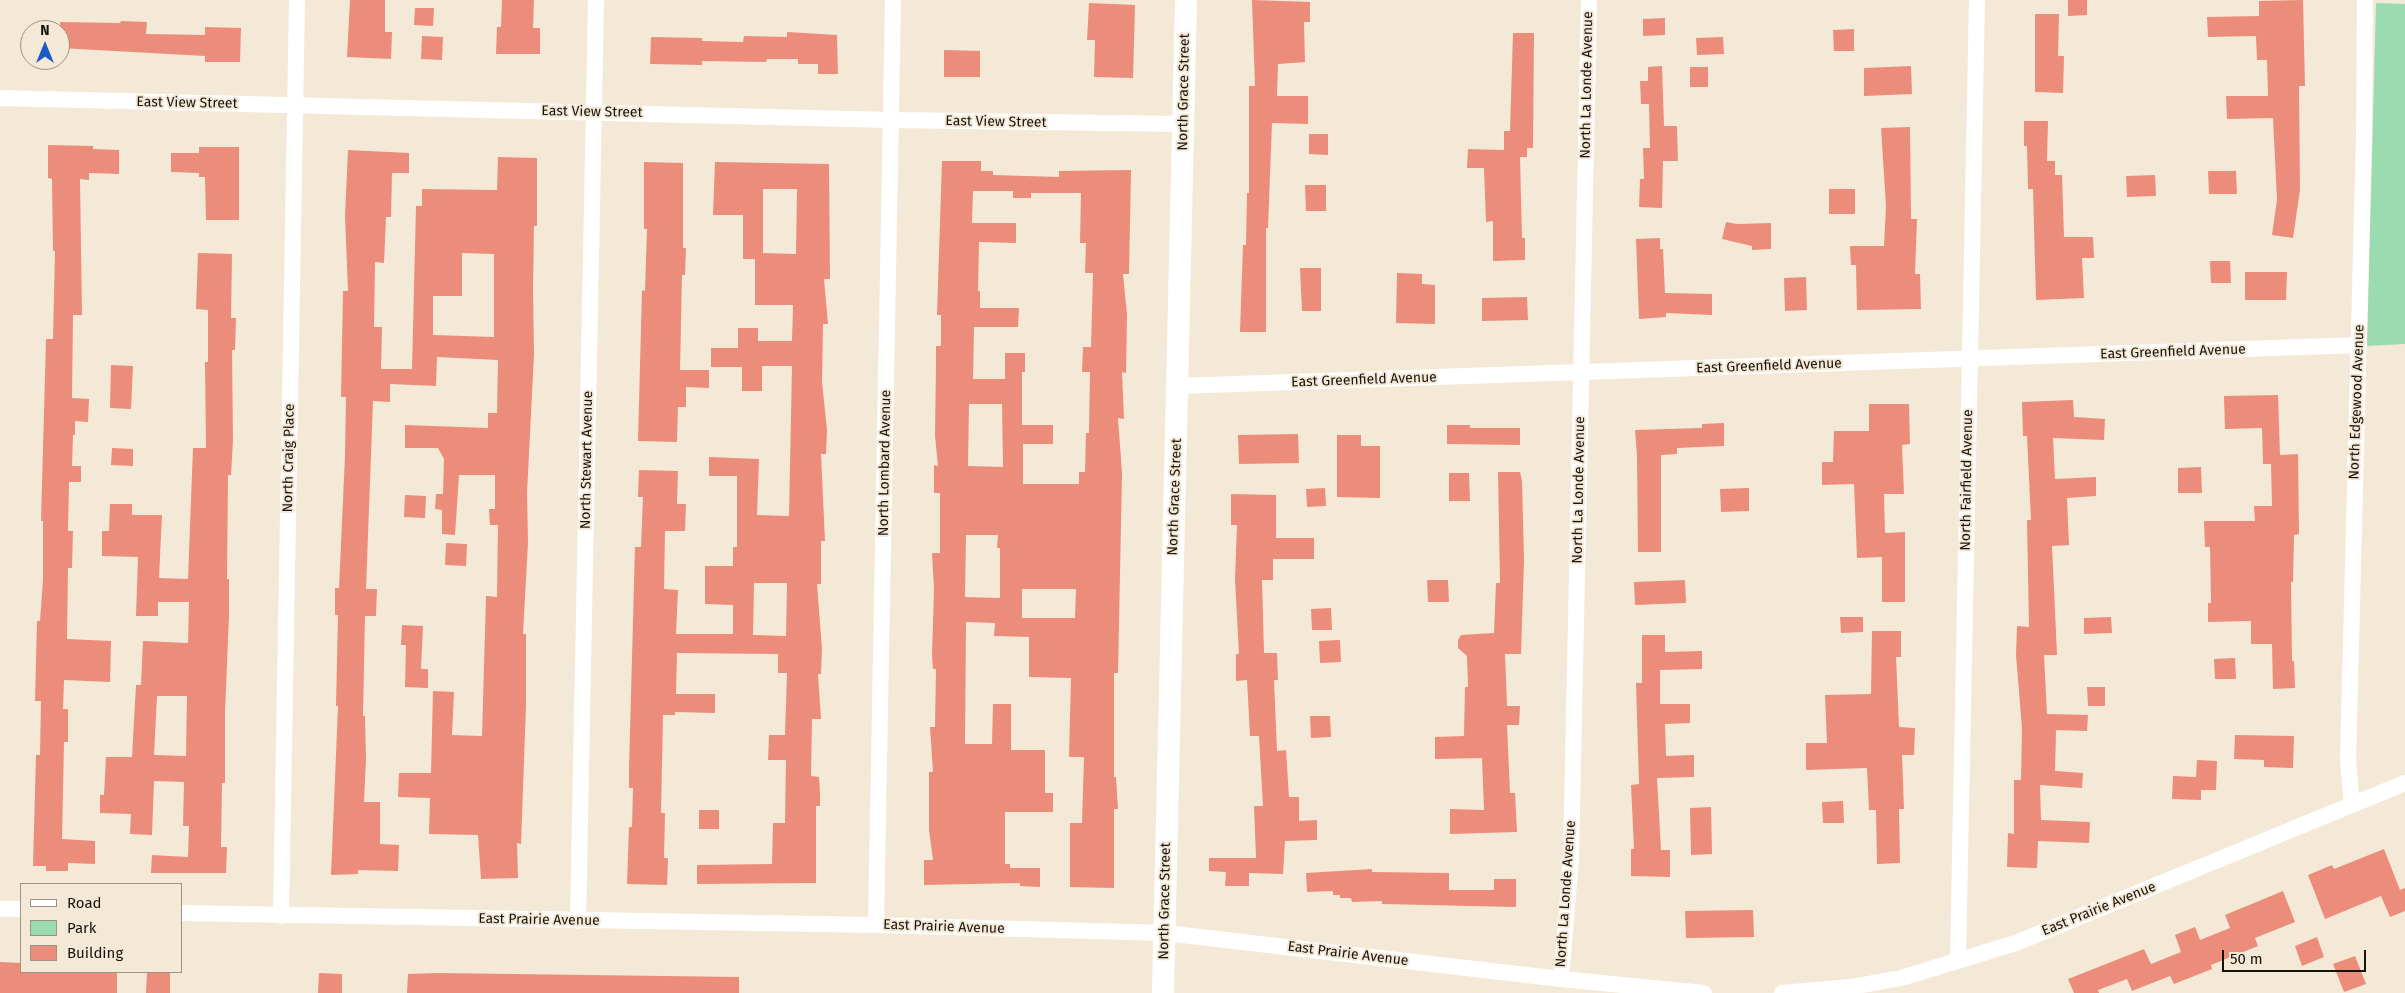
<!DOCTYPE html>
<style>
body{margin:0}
#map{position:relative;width:2405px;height:993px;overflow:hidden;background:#f4e9d6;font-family:"Fira Sans",sans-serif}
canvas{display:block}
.legend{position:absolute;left:20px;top:883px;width:162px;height:90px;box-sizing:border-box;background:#f4e9d6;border:1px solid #9b9385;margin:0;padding:6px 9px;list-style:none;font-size:15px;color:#16120c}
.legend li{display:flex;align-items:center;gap:10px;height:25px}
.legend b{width:25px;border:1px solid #9b9385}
.north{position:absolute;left:20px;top:20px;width:50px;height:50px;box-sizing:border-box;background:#f4e9d6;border:1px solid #9b9385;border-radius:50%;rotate:0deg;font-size:14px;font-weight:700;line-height:20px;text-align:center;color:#16120c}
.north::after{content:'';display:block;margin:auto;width:18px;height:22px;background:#1f59c6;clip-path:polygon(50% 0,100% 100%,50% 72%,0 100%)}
.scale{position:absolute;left:2222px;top:950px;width:144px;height:22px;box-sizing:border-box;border:2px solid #16120c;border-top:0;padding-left:6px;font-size:15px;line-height:18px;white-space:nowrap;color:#16120c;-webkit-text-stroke:4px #f4e9d6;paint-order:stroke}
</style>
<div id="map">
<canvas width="2405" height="993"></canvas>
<ul class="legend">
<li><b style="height:6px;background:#fff"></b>Road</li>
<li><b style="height:14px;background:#9adbaf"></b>Park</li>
<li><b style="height:14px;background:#eb8d7a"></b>Building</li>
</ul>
<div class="north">N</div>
<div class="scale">50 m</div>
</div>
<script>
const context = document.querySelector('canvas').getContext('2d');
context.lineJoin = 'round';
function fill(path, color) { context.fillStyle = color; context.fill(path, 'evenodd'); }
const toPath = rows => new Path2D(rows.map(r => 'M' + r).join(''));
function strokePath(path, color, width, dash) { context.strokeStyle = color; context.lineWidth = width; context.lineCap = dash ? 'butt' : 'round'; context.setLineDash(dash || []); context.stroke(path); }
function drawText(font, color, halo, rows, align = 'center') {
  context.font = font + ' "Fira Sans",sans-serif'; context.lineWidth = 4; context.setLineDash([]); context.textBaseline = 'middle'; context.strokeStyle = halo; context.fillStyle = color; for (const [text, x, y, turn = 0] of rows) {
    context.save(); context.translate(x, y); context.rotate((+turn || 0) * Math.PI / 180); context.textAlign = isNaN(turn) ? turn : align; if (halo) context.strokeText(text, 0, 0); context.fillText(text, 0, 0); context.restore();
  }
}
fill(toPath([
 [2376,3,2405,4,2405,344,2367,346]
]), '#9adbaf');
fill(toPath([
 [350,0,385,0,385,32,392,32,391,59,347,57],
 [502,0,534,0,533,28,540,28,540,54,496,54,497,27,501,27],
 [1252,0,1310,2,1310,22,1304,22,1305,62,1278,64,1277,96,1308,96,1308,124,1272,123,1268,228,1266,228,1266,332,1240,332,1243,245,1246,245,1247,193,1249,193,1249,86,1255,86],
 [2068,0,2087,0,2087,15,2068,16],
 [2303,0,2305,86,2299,86,2300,190,2293,238,2272,235,2277,200,2273,118,2227,119,2226,96,2268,96,2267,60,2257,60,2256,36,2208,37,2207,17,2259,16,2259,1],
 [1089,3,1135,5,1133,78,1094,77,1095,40,1087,40],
 [415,8,434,8,433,26,414,25],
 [2035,14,2059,14,2058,56,2064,56,2063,93,2035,92],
 [1665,18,1665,35,1643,36,1643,19],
 [121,21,147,22,146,34,205,35,205,27,241,28,240,62,205,62,205,56,60,48,60,22,120,23],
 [1854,29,1854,51,1834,51,1833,30],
 [787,32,837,35,838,74,818,74,818,64,798,64,798,59,767,59,766,62,702,61,702,65,650,64,651,37,702,38,702,41,743,42,744,36,787,37],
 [1513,33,1534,33,1533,148,1527,148,1527,157,1520,157,1522,238,1525,238,1525,260,1493,261,1493,221,1486,222,1484,168,1467,168,1468,149,1504,150,1504,131,1510,131],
 [422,36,443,37,442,60,421,59],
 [1723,37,1724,54,1697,55,1696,38],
 [944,50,980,51,980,77,944,77],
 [1662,66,1664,126,1677,126,1678,161,1663,161,1662,208,1639,207,1640,179,1644,179,1643,148,1650,148,1649,104,1641,104,1640,81,1648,81,1648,67],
 [1911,66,1912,94,1864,96,1864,68],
 [1690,67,1708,67,1708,87,1690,87],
 [2024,121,2048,121,2047,161,2055,161,2055,175,2062,175,2064,237,2093,237,2094,258,2082,258,2084,298,2036,300,2033,189,2028,189,2027,146,2024,146],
 [1910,127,1911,219,1917,219,1915,274,1920,274,1921,309,1857,310,1856,265,1851,265,1850,246,1884,246,1886,206,1881,128],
 [1309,134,1328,134,1328,155,1309,154],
 [48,145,93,146,93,149,119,150,119,174,89,173,89,180,80,179,82,315,73,315,72,398,89,399,88,422,75,421,75,435,73,435,72,466,81,466,81,482,69,482,68,531,73,531,72,568,68,568,67,639,111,641,110,682,64,680,63,709,68,709,68,742,64,742,62,839,95,841,95,864,68,863,68,871,46,871,46,866,33,866,36,755,40,755,41,701,35,701,37,621,40,621,43,579,43,521,41,521,46,339,53,339,55,251,53,251,52,179,48,178],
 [199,147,239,147,239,220,206,220,205,177,199,177,199,173,171,172,171,153,199,153],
 [348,150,409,153,409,173,392,173,391,217,386,217,384,263,375,262,374,327,382,327,381,369,412,369,416,206,422,206,422,189,497,190,498,157,537,158,537,226,534,226,533,289,534,354,527,493,528,542,523,634,526,634,526,705,521,844,517,843,518,878,481,879,478,835,429,834,430,798,398,797,399,773,431,773,433,691,454,692,452,735,482,736,486,596,497,597,498,525,490,525,489,509,495,509,495,475,459,475,455,535,442,534,442,510,435,509,436,494,443,494,444,459,438,448,405,448,405,425,488,428,488,413,497,413,498,360,437,357,436,386,390,384,390,402,373,401,366,589,377,589,376,616,365,616,363,716,365,716,366,759,364,802,380,802,380,844,399,845,398,871,358,870,358,874,331,875,338,706,336,706,338,615,335,615,335,588,339,588,345,456,346,397,341,397,343,291,348,291,345,216],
 [462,253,494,254,494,337,433,335,433,296,462,296],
 [942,161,981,161,981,171,993,171,993,175,1059,177,1059,171,1131,170,1129,274,1123,274,1127,315,1126,373,1122,372,1124,419,1118,418,1122,473,1118,673,1114,673,1114,777,1116,777,1118,809,1114,809,1114,888,1070,887,1070,823,1082,823,1084,757,1069,757,1071,678,1029,677,1029,637,994,636,995,623,966,622,965,744,992,744,993,704,1011,704,1011,750,1045,750,1045,793,1053,793,1053,812,1005,812,1005,864,1010,864,1010,868,1040,868,1040,887,1020,886,1020,883,924,885,924,860,933,860,929,830,929,772,933,772,930,727,935,727,936,669,933,669,932,655,934,589,932,553,940,553,940,493,934,493,934,465,938,466,935,436,936,364,936,346,941,346,941,315,937,315],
 [973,191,1013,191,1013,198,1031,198,1031,193,1081,193,1080,243,1086,243,1085,273,1093,273,1091,347,1083,347,1082,372,1090,372,1089,433,1086,433,1085,472,1079,472,1079,484,1023,484,1023,444,1053,444,1053,425,1022,425,1022,372,1025,372,1025,353,1005,353,1005,379,973,379,974,327,1018,327,1019,308,980,308,980,291,978,291,979,242,1016,243,1016,223,972,223],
 [969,404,1002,404,1003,467,968,466],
 [966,535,998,535,997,548,1000,548,1000,598,965,597],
 [1022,589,1076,589,1075,618,1022,618],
 [644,162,683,163,683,248,686,248,685,275,682,275,680,370,709,370,709,388,686,387,686,407,678,407,677,442,638,441,642,290,645,291,647,229,644,229],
 [715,162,829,164,830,279,824,279,828,324,823,324,822,382,827,430,826,454,821,454,825,541,821,541,821,584,817,584,822,649,821,674,818,674,821,719,812,719,811,776,819,777,820,792,820,806,816,806,816,883,697,884,697,865,772,864,773,823,785,823,786,760,768,760,769,735,785,735,787,673,778,673,778,654,677,653,676,694,715,694,715,713,675,712,675,715,663,715,661,813,665,813,664,858,668,858,667,885,627,884,629,827,632,827,633,788,629,788,629,768,635,547,641,547,643,497,638,497,639,470,678,471,677,504,686,504,685,531,665,531,664,589,678,590,676,634,733,634,733,605,705,604,705,566,733,566,733,547,737,547,737,476,709,476,709,457,759,459,757,515,789,516,792,366,762,366,762,391,742,391,742,367,711,367,711,348,738,348,738,328,758,328,758,341,792,341,793,305,755,305,755,259,743,259,743,215,713,215],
 [763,189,797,189,796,254,763,253],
 [754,583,787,583,786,636,753,635],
 [2208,171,2236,171,2237,194,2209,194],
 [2155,175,2156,196,2127,197,2126,176],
 [1305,185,1326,185,1326,211,1306,211],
 [1829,189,1855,189,1855,214,1829,214],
 [1726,222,1737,224,1771,223,1771,249,1752,250,1752,246,1722,239],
 [1660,238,1660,249,1663,249,1665,293,1712,294,1712,315,1666,313,1666,317,1639,319,1636,239],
 [198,253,232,254,231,318,236,318,235,350,232,350,233,440,231,475,228,475,227,579,229,579,229,615,225,712,225,783,222,783,221,847,227,847,226,873,151,873,152,855,188,857,189,826,183,826,184,782,154,781,152,835,130,834,131,814,100,813,100,795,104,795,106,757,132,757,136,685,141,685,143,641,188,643,189,602,158,602,158,616,136,616,138,557,102,556,102,531,109,531,110,504,132,504,132,515,162,515,159,578,188,579,193,448,206,448,205,362,208,362,208,310,196,309],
 [157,696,187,696,186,756,154,755],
 [2210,261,2230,261,2231,283,2211,283],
 [1300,268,1321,268,1321,311,1302,311],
 [2245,272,2287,272,2286,300,2245,300],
 [1397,273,1422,274,1422,284,1435,285,1435,324,1396,323],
 [1806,277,1807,310,1785,311,1784,278],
 [1527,297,1528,320,1482,321,1482,298],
 [111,365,133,366,131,409,110,408],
 [2278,395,2280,455,2298,454,2299,534,2294,535,2293,582,2291,582,2292,661,2294,661,2295,688,2273,689,2272,644,2251,644,2251,621,2208,622,2208,603,2211,603,2210,547,2205,547,2204,521,2255,521,2254,506,2272,506,2271,464,2263,464,2262,428,2225,429,2224,396],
 [2073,400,2074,417,2105,419,2104,440,2053,438,2055,479,2096,477,2096,496,2067,498,2069,545,2052,546,2057,655,2044,655,2047,714,2088,715,2087,731,2056,730,2055,771,2083,773,2082,788,2040,785,2041,820,2090,822,2089,843,2038,841,2037,868,2007,867,2008,833,2014,834,2014,780,2021,780,2022,728,2016,655,2017,626,2029,627,2027,520,2031,520,2027,436,2023,436,2022,402],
 [1869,404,1909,404,1910,444,1902,445,1904,494,1884,494,1885,533,1905,532,1905,602,1882,602,1882,557,1857,558,1854,484,1822,485,1822,462,1833,462,1834,431,1869,431],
 [1724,423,1724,446,1677,448,1677,454,1661,455,1661,552,1638,552,1637,456,1635,430,1702,428,1702,424],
 [1447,425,1470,425,1470,428,1520,428,1520,445,1447,444],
 [1298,434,1299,463,1239,464,1238,435],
 [1337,435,1361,435,1361,446,1380,446,1380,498,1337,497],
 [112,448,133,449,133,466,111,465],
 [2201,467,2202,493,2178,493,2178,468],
 [1498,472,1520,472,1522,481,1524,559,1521,654,1505,654,1507,706,1520,706,1519,725,1507,725,1510,793,1515,793,1517,832,1450,834,1450,809,1484,810,1482,758,1435,759,1435,737,1464,736,1465,687,1468,687,1467,656,1458,648,1458,640,1461,635,1494,633,1496,583,1500,583],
 [1449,473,1469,473,1470,501,1449,501],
 [1325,488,1326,506,1307,507,1306,489],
 [1749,488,1749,511,1721,512,1720,489],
 [1231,494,1276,495,1276,538,1314,538,1314,559,1273,559,1273,580,1262,580,1264,653,1277,653,1278,680,1274,680,1277,751,1286,750,1289,797,1299,797,1299,821,1317,820,1317,840,1285,841,1283,874,1249,873,1249,886,1225,886,1226,872,1209,871,1209,858,1256,858,1254,806,1263,806,1259,736,1250,736,1247,680,1236,681,1236,654,1239,654,1235,579,1237,525,1231,525],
 [405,495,426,496,425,518,404,517],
 [446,543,467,544,466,566,445,565],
 [1427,580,1448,580,1449,602,1428,602],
 [1685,580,1686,603,1635,605,1634,582],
 [1331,608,1332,630,1312,630,1311,609],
 [1840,617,1863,617,1863,632,1841,633],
 [2111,617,2112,633,2084,634,2084,618],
 [402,625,423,626,421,669,428,669,428,688,405,687,406,645,401,645],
 [1872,631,1901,631,1901,657,1896,657,1899,727,1915,728,1914,755,1902,755,1904,809,1899,809,1900,863,1877,864,1876,810,1869,810,1867,768,1806,770,1806,743,1827,743,1825,695,1871,694],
 [1642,635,1665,635,1665,652,1702,651,1702,669,1660,670,1660,704,1690,704,1690,723,1665,724,1666,756,1694,755,1694,777,1657,778,1661,850,1670,850,1670,877,1631,876,1631,849,1634,849,1631,785,1639,784,1636,683,1642,683],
 [1340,640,1341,662,1320,663,1319,641],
 [2235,658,2236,679,2215,679,2214,659],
 [2087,687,2105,687,2105,706,2088,706],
 [1310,716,1330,716,1331,737,1311,738],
 [2235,735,2294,736,2293,768,2264,767,2264,760,2234,759],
 [2197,760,2217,761,2216,790,2201,790,2201,800,2172,799,2173,776,2196,777],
 [1843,801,1844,823,1823,823,1822,802],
 [1711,807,1712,854,1691,855,1690,808],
 [699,810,719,810,719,829,699,829],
 [2384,849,2400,890,2405,888,2405,911,2390,917,2381,896,2325,919,2308,875,2332,865,2334,869],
 [1372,869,1372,872,1449,873,1449,890,1494,890,1494,879,1516,879,1516,907,1382,904,1382,901,1352,902,1351,898,1340,898,1340,895,1333,895,1333,891,1307,892,1306,873],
 [2283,891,2295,922,2255,938,2258,946,2211,965,2212,969,2174,984,2170,976,2132,991,2127,979,2098,990,2099,993,2074,993,2068,979,2144,949,2151,964,2181,952,2175,935,2195,927,2200,940,2230,928,2225,915],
 [1753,910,1754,937,1686,938,1685,911],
 [2317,937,2324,957,2302,966,2295,946],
 [2355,956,2366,984,2344,992,2333,964],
 [0,962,21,963,21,972,117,972,117,993,0,993],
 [147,972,170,972,170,993,146,993],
 [319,973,342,974,342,993,318,993],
 [438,973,739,977,739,993,407,993,408,974]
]), '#eb8d7a');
strokePath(toPath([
 [0,98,891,120,1183,124],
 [1178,386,2359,345],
 [2352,805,2348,760,2364,135,2365,0],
 [0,909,21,909],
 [181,913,876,925,1165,933,1561,979,1704,993],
 [281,916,297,0],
 [578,921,596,0],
 [876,925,893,0],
 [1958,960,1977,0],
 [1561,979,1571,859,1589,0],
 [1782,993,1851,987,1901,978,2016,943,2405,783]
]), '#fff', 16);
strokePath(toPath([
 [1163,993,1186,0]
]), '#fff', 22);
drawText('14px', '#16120c', '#f4e9d6', [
 ["North La Londe Avenue",1587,85,-89],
 ["North Grace Street",1184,92,-89],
 ["East View Street",187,103,1],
 ["East View Street",592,112,1],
 ["East View Street",996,122,1],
 ["East Greenfield Avenue",2173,352,-2],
 ["East Greenfield Avenue",1769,366,-2],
 ["East Greenfield Avenue",1364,380,-2],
 ["North Edgewood Avenue",2357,402,-88],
 ["North Craig Place",289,458,-89],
 ["North Stewart Avenue",587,460,-89],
 ["North Lombard Avenue",885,463,-89],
 ["North Fairfield Avenue",1967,480,-89],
 ["North La Londe Avenue",1579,490,-89],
 ["North Grace Street",1175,497,-88],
 ["North La Londe Avenue",1566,894,-86],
 ["North Grace Street",1165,901,-89],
 ["East Prairie Avenue",2099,909,-22],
 ["East Prairie Avenue",539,920,1],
 ["East Prairie Avenue",944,927,2],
 ["East Prairie Avenue",1348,954,7]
]);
</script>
